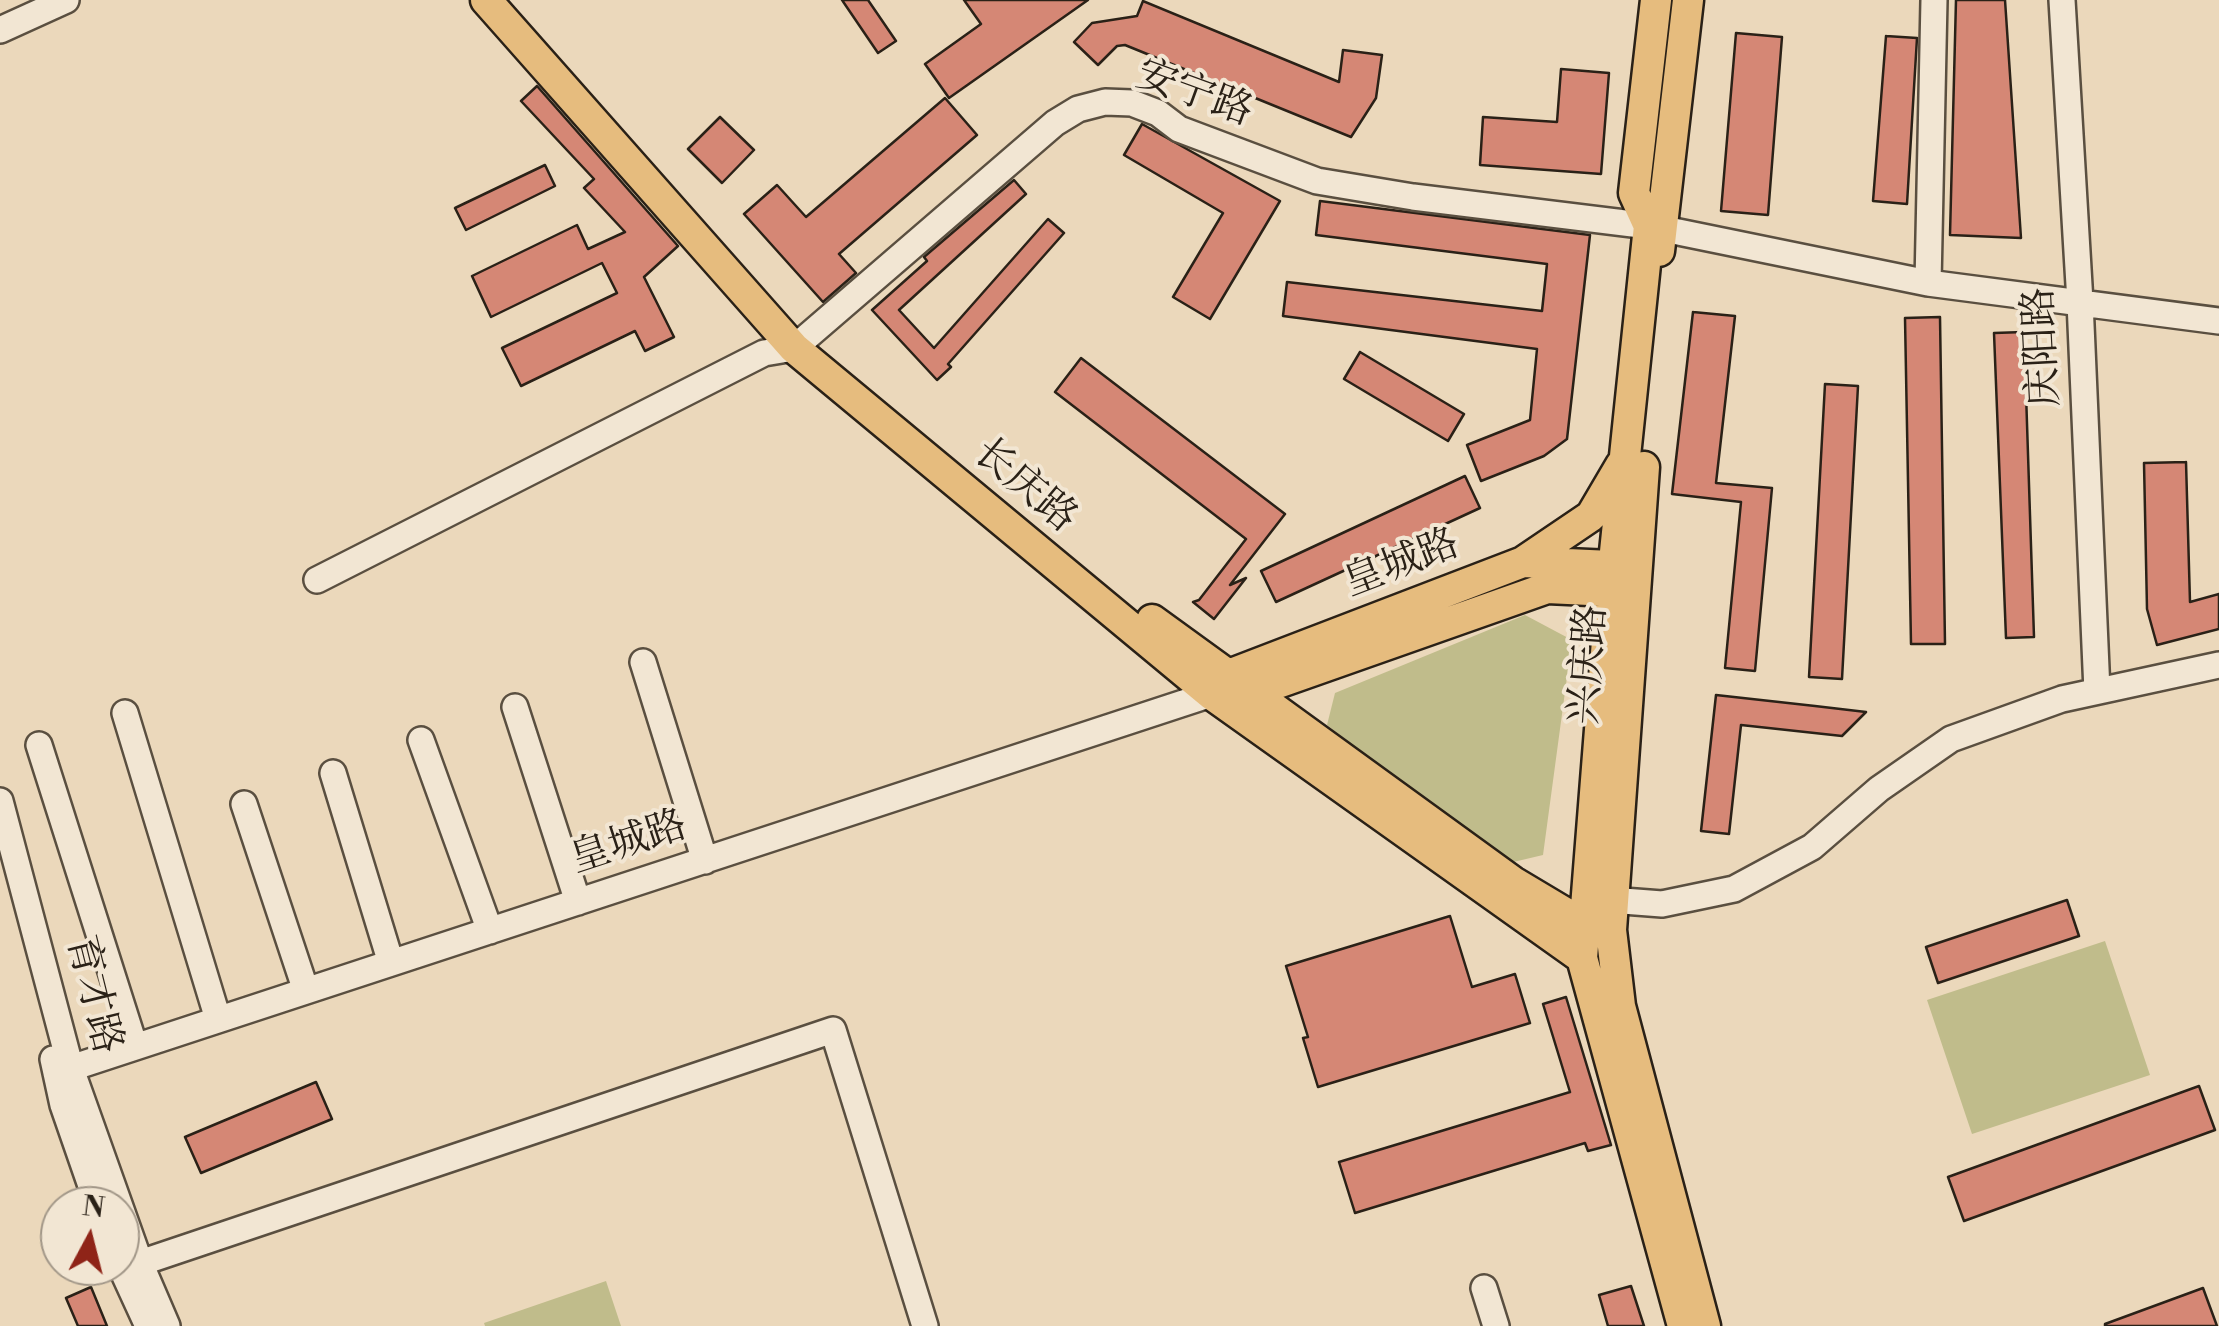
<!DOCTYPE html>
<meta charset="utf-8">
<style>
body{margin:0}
#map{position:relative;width:2219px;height:1326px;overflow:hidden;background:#ebd8bb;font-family:"Libre Bodoni",serif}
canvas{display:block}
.north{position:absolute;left:40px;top:1186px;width:100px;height:100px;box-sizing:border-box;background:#f2e6d3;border:2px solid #a29788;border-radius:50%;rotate:7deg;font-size:28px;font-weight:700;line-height:40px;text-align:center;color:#2a2117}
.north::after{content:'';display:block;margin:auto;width:35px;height:45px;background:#8f2418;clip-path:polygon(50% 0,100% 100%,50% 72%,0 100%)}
</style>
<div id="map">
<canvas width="2219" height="1326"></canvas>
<div class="north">N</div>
</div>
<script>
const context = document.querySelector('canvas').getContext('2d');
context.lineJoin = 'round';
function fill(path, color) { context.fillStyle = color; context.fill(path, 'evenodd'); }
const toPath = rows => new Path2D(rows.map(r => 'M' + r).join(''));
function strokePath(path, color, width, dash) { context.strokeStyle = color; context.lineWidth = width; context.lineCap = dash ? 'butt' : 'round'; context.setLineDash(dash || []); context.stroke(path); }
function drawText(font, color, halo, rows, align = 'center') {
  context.font = font + ' "Libre Bodoni","Noto Serif SC",serif'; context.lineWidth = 8; context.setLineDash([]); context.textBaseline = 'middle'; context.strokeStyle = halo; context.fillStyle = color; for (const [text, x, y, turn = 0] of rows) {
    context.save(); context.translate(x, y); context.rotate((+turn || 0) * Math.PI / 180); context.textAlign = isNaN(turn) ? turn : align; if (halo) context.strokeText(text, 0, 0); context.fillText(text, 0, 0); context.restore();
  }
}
fill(toPath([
 [1525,615,1572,640,1543,855,1505,864,1327,725,1335,693],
 [2105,941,2150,1075,1972,1134,1927,1000],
 [606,1281,621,1326,485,1326,484,1323]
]), '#c0bc8b');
const building = toPath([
 [842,0,868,0,896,41,878,53,842,0],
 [964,0,1088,0,949,98,925,64,981,24,964,0],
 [1956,0,2005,0,2021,238,1950,235,1956,0],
 [1143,1,1339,82,1343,50,1382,55,1376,98,1351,137,1125,45,1117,46,1098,65,1074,42,1092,23,1137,16,1143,1],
 [1736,33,1782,37,1768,215,1721,211,1736,33],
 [1886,36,1917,38,1907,204,1873,201,1886,36],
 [1561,69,1609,73,1601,174,1480,165,1483,117,1557,122,1561,69],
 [537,86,678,246,644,277,674,337,645,351,635,331,521,386,502,348,617,293,602,263,491,317,472,276,577,225,588,249,625,232,584,188,594,179,521,101,537,86],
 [945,98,977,135,839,254,856,273,823,302,744,214,777,185,806,217,945,98],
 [720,117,754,150,722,183,688,149,720,117],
 [1142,124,1280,201,1210,319,1173,297,1223,213,1124,155,1142,124],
 [545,165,555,186,466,230,455,208,545,165],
 [1014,180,1026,194,899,310,934,348,1048,219,1064,233,948,364,951,367,937,380,872,310,927,261,924,257,1014,180],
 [1320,201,1590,235,1567,439,1544,456,1481,481,1467,445,1530,420,1537,349,1283,316,1287,282,1542,311,1547,264,1316,235,1320,201],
 [1693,312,1735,316,1716,483,1772,488,1755,671,1725,668,1741,502,1672,494,1693,312],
 [1940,317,1945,644,1911,644,1905,318,1940,317],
 [2024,332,2034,637,2006,638,1994,333,2024,332],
 [1360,352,1464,414,1448,441,1344,379,1360,352],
 [1081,358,1285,514,1230,585,1246,578,1214,619,1193,602,1199,600,1246,539,1055,392,1081,358],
 [1825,384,1858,386,1842,679,1809,677,1825,384],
 [2186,462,2190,602,2219,594,2219,629,2157,645,2147,609,2144,463,2186,462],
 [1465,476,1480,508,1276,602,1261,571,1465,476],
 [1716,695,1815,706,1866,712,1842,736,1741,725,1729,834,1701,831,1716,695],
 [2067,900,2079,936,1938,983,1926,947,2067,900],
 [1450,916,1472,987,1515,974,1530,1023,1318,1087,1303,1038,1308,1037,1286,966,1450,916],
 [1566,997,1611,1145,1588,1151,1585,1143,1355,1213,1339,1162,1570,1092,1543,1004,1566,997],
 [316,1082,332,1119,201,1173,185,1137,316,1082],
 [2199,1086,2215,1130,1964,1221,1948,1177,2199,1086],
 [1631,1286,1644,1326,1608,1326,1599,1295,1631,1286],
 [91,1287,107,1326,78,1326,66,1298,91,1287],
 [2203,1288,2217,1326,2105,1326,2105,1324,2203,1288]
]);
fill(building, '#d58775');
strokePath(building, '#2a2117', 2.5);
const minor = toPath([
 [2062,0,2080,302,2097,691],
 [0,30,66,0],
 [1928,283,1934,0],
 [317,580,764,353,794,348,1055,123,1078,109,1105,102,1132,103,1158,113,1179,129,1317,181,1413,197,1649,226,1928,283,2219,321],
 [643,662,705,861],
 [515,707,578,902],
 [125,713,218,1019],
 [421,740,490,931],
 [39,745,135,1047],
 [333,773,391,963],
 [0,801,71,1069,140,1263,167,1326],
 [244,804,306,991],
 [1597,899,1662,904,1734,889,1812,847,1879,789,1951,739,2062,699,2219,665],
 [53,1059,63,1105,98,1206],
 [56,1073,1211,694],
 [140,1263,833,1030,925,1326],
 [120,1265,148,1326],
 [1484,1288,1496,1326]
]);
const major = toPath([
 [486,0,794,348,1211,694,1582,958],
 [1656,0,1634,193,1649,226,1611,590,1582,958,1683,1326],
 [1659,251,1688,0],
 [1644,467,1611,930,1620,1006,1705,1326],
 [1523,562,1591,516,1621,465],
 [1152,620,1513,882,1585,925,1611,930],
 [1216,688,1226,676,1523,562,1633,567],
 [1236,694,1249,693,1547,588,1632,592]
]);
strokePath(minor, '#5a4f40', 30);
strokePath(major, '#2a2117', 35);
strokePath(minor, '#f2e6d3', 25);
strokePath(major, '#e6bc7e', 30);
drawText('40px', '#2a2117', '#f2e6d3', [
 ["安宁路",1194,95,20],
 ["庆阳路",2044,347,-93],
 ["长庆路",1024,487,40],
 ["皇城路",1402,565,-21],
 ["兴庆路",1590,665,-86],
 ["皇城路",629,844,-18],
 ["育才路",92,995,76]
]);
</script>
